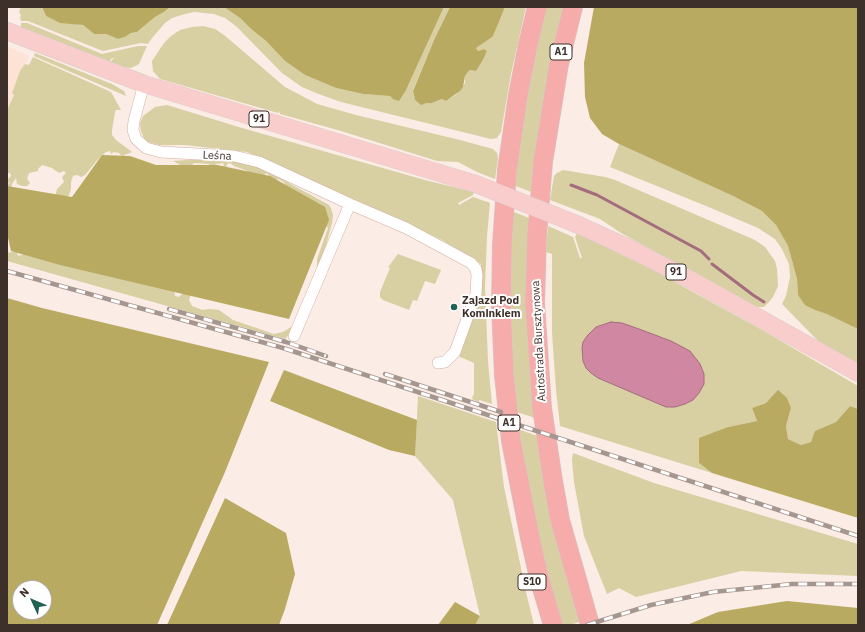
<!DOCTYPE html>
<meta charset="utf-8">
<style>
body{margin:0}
#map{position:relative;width:865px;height:632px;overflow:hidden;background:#fbece5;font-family:"IBM Plex Sans",sans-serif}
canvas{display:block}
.frame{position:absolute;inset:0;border:8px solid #3d2f29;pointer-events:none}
.north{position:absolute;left:12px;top:580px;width:40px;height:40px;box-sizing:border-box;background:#fff;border:1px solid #b1aca9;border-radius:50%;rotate:314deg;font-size:11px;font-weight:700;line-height:16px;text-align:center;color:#3d2f29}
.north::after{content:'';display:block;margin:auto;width:14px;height:18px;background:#1f6253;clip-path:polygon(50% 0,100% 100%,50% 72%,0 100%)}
</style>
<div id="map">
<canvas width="865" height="632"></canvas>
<div class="frame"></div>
<div class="north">N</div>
</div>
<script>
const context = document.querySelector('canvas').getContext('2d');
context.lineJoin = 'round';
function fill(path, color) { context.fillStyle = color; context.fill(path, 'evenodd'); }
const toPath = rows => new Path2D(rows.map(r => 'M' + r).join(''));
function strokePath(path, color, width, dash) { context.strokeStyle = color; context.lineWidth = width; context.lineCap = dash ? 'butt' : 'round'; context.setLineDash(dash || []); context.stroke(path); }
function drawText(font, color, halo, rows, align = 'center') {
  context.font = font + ' "IBM Plex Sans",sans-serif'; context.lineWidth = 4; context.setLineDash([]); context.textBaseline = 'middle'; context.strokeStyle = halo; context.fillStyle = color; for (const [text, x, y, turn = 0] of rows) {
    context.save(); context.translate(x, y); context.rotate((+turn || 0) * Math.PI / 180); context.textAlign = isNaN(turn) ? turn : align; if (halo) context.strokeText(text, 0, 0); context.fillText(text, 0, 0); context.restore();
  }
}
fill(toPath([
 [7,46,29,56,7,110]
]), '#fde3d6');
fill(toPath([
 [21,7,42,7,46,16,54,20,83,25,94,34,106,34,118,39,125,37,131,33,137,32,155,17,164,12,170,7,224,7,240,18,251,29,266,41,285,61,305,75,336,88,363,94,390,96,406,90,444,7,450,7,434,40,413,90,415,100,424,104,427,103,432,103,442,99,446,101,457,94,465,83,465,76,468,72,470,70,476,71,483,60,487,51,484,49,478,51,476,48,494,34,505,7,526,7,511,74,501,132,497,138,491,139,341,102,316,93,302,87,282,73,237,27,225,18,214,14,194,12,185,14,172,18,165,23,152,38,148,44,141,43,103,51,28,21,21,21,20,17,21,15,19,12],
 [545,7,566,7,534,193,513,185,514,182,517,182,514,181,528,78],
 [21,23,27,23,102,54,138,46,147,46,139,64,131,68,123,67,110,62,114,58,112,58,109,62,21,27],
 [203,26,215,29,224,35,285,87,317,104,356,115,460,140,493,149,497,153,498,159,495,179,477,172,458,162,437,161,341,131,280,114,279,111,278,113,160,79,153,71,152,61,164,43,171,36,180,30,192,27],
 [35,53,112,84,124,91,126,96,34,56],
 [33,57,111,92,121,110,116,110,115,112,112,130,112,135,116,140,132,152,122,156,119,153,114,152,111,154,110,151,106,152,99,158,85,175,81,177,77,175,73,176,71,182,71,189,69,195,63,202,56,200,56,193,57,189,64,182,62,177,66,173,64,171,59,173,52,168,42,165,38,169,38,171,29,173,27,179,30,183,27,186,22,186,17,184,16,178,12,184,12,185,10,189,8,189,8,184,10,182,7,183,7,180,11,176,10,173,7,173,7,110,14,95,12,93,20,71,25,64,29,65],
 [167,105,242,128,425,180,474,192,473,195,458,203,459,205,473,197,490,203,487,236,485,288,488,362,492,404,479,400,479,402,472,399,473,395,474,395,474,363,451,353,481,287,481,264,442,240,400,220,247,152,185,145,159,145,148,142,144,138,141,131,140,123,143,116,155,107],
 [619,144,733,196,762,211,776,225,788,246,797,279,798,295,815,310,827,313,858,329,858,364,823,346,782,304,786,296,790,277,789,264,782,249,775,239,758,228,711,208,610,167],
 [201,159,225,160,241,162,256,166,267,171,329,205,331,208,333,215,332,223,325,249,317,271,317,259,328,228,287,190,284,182,278,179,273,182,269,181,269,175,266,173,263,177,259,177,245,170,234,166,230,163,227,164,226,168,221,169,224,165,223,163,216,164,213,168,209,164,195,163,188,167,184,167,173,161],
 [563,170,605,177,615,180,755,240,765,247,775,261,777,269,778,286,773,297,768,303,764,307,755,307,621,233,600,219,550,200,554,176,557,173],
 [511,211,532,219,538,419,514,411,510,345,514,344,510,344,508,308,512,308,508,307,508,275,513,274,508,274,509,252,513,252,509,252],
 [548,226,573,237,580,258,582,258,575,237,577,233,655,271,764,331,858,386,858,409,850,406,836,422,816,431,811,442,801,445,788,439,786,426,791,408,778,391,766,403,752,408,757,421,728,427,699,463,712,473,560,426,556,390,552,332,552,254,546,252],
 [17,251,18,256,27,253,174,288,175,296,179,297,187,289,192,291,189,300,192,306,202,310,210,309,219,310,233,320,274,334,283,332,291,327,294,329,285,339,7,261,7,253],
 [398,254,441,270,435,284,425,281,417,301,413,300,409,310,383,300,380,297,380,292,390,268,388,267],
 [418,396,496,422,504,487,526,592,534,625,475,625,480,616,453,500,415,456],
 [515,428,540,437,582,621,570,625,561,625,548,585],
 [573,453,654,483,858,544,858,576,741,571,636,597,619,588,607,594,584,536,574,482,572,460]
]), '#d8cfa2');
fill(toPath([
 [42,7,170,7,164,12,155,17,137,32,131,33,125,37,118,39,106,34,94,34,83,25,60,23,46,16],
 [224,7,444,7,406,90,399,101,393,99,390,96,363,94,336,88,305,75,285,61,266,41,251,29,240,18],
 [450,7,505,7,494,34,492,37,476,48,478,51,484,49,487,51,483,60,476,71,470,70,468,72,465,76,463,87,460,91,446,101,442,99,432,103,427,103,421,105,415,100,413,91,434,40],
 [594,7,858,7,858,329,827,314,815,310,805,305,798,295,797,279,788,246,776,225,762,211,733,196,619,144,602,134,590,118,585,97,584,63],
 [102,155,130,156,156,165,217,165,270,176,325,207,329,220,289,319,60,265,11,251,7,233,7,186,72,197],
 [7,298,42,308,269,362,225,472,157,625,7,625],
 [20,588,44,588,44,612,20,612],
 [284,370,417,420,415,456,389,450,270,401],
 [778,390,787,398,791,408,786,426,788,439,801,445,811,442,815,431,836,422,850,406,858,409,858,518,712,473,699,463,699,438,728,427,757,421,752,408,766,403],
 [225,498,286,533,295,574,285,609,279,625,167,625],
 [787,601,858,608,858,625,687,625,718,612],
 [455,602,480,616,475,625,438,625]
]), '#b9aa61');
const water = toPath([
 [611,322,622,323,639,329,671,341,690,351,700,364,704,374,704,384,699,393,693,400,685,404,675,407,666,407,598,378,591,373,586,368,583,361,582,348,583,342,587,336,596,327,611,322]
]);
fill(water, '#cf87a2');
strokePath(water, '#a36d7e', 1);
strokePath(toPath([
 [571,185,597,195,701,251,709,259],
 [712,264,753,295,764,302]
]), '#a36d7e', 3);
const street = toPath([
 [144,84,134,121,133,130,136,139,146,148,161,152,234,156,259,162,350,204,406,228,471,263,476,269,477,275,476,294,455,352,445,362,438,363],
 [294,336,350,204]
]);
const primary = toPath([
 [7,31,144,84,476,184],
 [574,223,631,249,691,280,858,373]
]);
const highway = toPath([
 [537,7,528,44,518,95,507,170,502,245,501,306,504,375,511,441,530,538,539,578,553,625],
 [573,7,559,64,543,162,537,235,535,303,542,408,553,481,560,520,590,625]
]);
strokePath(street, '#d1af9e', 12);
strokePath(primary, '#d0cdcc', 18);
strokePath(highway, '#d0cdcc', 20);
strokePath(street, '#fff', 11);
strokePath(primary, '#f9cdcc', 17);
strokePath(highway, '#f5acaa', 19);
const rail = toPath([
 [7,271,283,348,858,536],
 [169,309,286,342,326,356],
 [385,374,501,412],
 [587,625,651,605,713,592,792,584,858,584]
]);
strokePath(rail, '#a59790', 4.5);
strokePath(rail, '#fff', 3, [9]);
const primaryBridge = toPath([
 [476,184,574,223]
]);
strokePath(primaryBridge, '#d0cdcc', 18, []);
strokePath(primaryBridge, '#f9cdcc', 17);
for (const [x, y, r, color] of [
 [454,307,4,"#1f6253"]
]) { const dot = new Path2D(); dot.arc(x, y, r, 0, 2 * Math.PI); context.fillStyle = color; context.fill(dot); strokePath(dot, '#fff', 1.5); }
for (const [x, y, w] of [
 [561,52,22],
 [259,119,20],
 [676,272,20],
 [509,423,22],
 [532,582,28]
]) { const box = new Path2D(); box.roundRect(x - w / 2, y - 8, w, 16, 3); context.fillStyle = '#fff'; context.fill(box); strokePath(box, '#3d2f29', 1); }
drawText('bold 10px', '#3d2f29', null, [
 ["A1",561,52],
 ["91",259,119],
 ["91",676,272],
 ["A1",509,423],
 ["S10",532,582]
]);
drawText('11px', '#3d2f29', '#fff', [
 ["Leśna",217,156,3],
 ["Autostrada Bursztynowa",539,341,-93]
]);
drawText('bold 11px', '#3d2f29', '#fff', [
 ["Zajazd Pod",462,301],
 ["Kominkiem",462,314]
], 'left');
</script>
